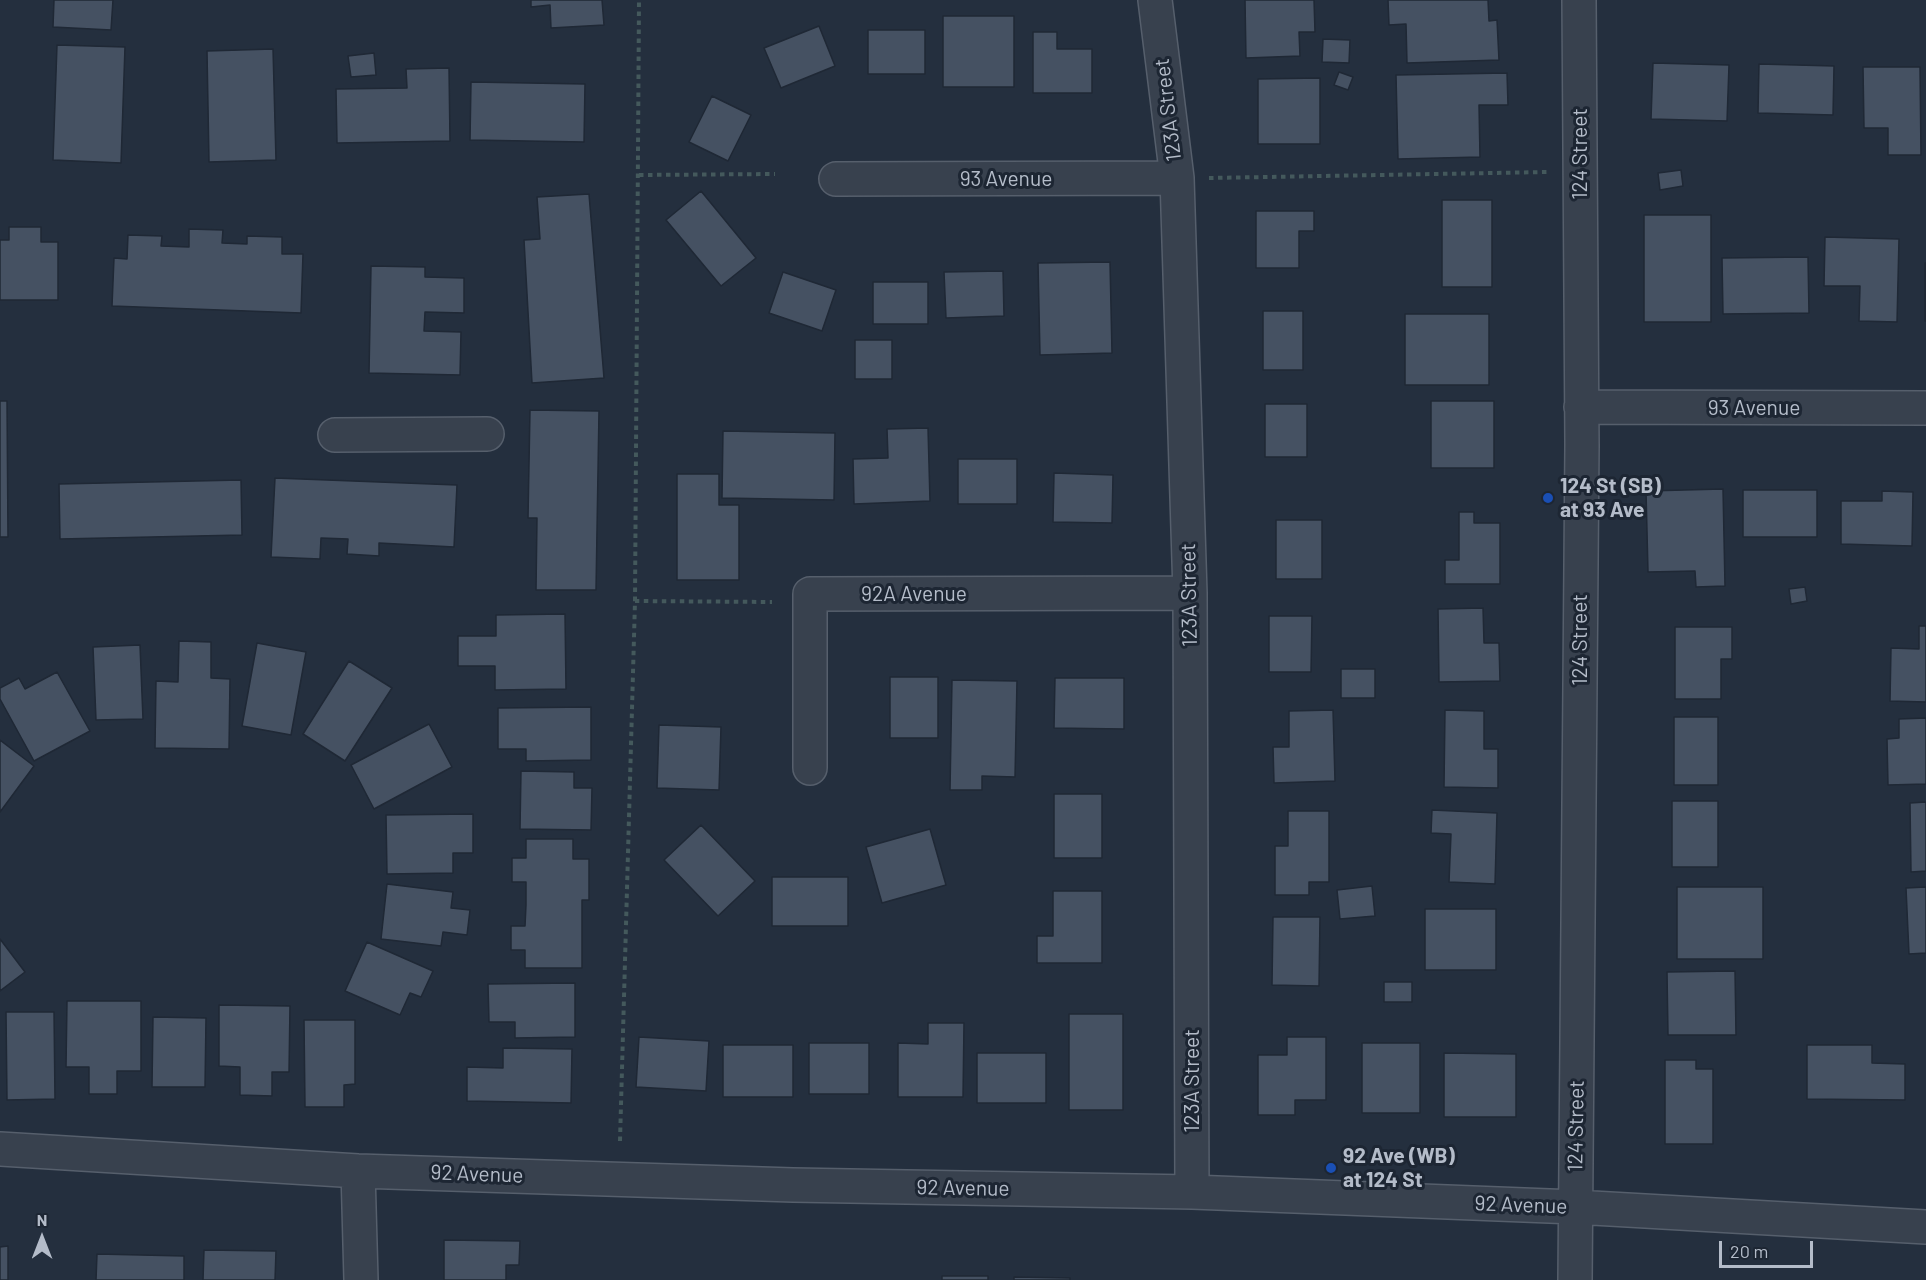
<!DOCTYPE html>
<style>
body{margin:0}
#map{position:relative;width:1926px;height:1280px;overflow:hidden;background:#242f3e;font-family:Barlow,sans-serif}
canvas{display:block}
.north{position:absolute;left:12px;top:1208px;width:60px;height:60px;-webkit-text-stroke:4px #1d2633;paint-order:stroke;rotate:0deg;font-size:16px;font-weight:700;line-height:24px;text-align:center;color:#b4bcc9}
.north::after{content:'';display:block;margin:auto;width:21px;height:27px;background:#b4bcc9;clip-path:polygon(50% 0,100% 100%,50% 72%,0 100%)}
.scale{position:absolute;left:1719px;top:1241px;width:94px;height:27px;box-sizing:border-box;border:3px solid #b4bcc9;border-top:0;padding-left:8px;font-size:18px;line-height:21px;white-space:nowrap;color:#b4bcc9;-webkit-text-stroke:4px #1d2633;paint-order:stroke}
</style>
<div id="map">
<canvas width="1926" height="1280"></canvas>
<div class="north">N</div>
<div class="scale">20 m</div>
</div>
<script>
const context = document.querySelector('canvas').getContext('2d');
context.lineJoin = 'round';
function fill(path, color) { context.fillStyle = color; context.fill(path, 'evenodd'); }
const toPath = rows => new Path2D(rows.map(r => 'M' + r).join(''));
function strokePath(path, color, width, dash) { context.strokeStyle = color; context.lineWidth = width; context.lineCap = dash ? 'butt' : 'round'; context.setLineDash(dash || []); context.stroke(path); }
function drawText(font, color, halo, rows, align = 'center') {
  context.font = font + ' Barlow,sans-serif'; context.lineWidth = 6; context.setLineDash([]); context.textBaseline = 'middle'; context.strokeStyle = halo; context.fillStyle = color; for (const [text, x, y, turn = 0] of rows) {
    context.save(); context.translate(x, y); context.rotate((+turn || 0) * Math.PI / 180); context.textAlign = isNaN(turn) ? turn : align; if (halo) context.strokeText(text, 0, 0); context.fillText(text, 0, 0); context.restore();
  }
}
const building = toPath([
 [54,0,113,0,111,30,53,27,54,0],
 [531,0,602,0,604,25,551,28,550,5,531,7,531,0],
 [1245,0,1314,0,1315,32,1299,32,1300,56,1246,58,1245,0],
 [1388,0,1488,0,1489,21,1497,20,1499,60,1407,63,1406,24,1389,25,1388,0],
 [943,16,1014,16,1014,87,943,87,943,16],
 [819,26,835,66,781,88,764,48,819,26],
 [868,30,925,30,925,74,868,74,868,30],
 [1033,32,1057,32,1057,49,1092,49,1092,93,1033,93,1033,32],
 [1323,39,1350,40,1349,63,1322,62,1323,39],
 [57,45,125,47,121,163,53,160,57,45],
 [273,49,276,160,209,162,207,51,273,49],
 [374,53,376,75,351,77,348,56,374,53],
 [1653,63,1729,65,1727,121,1651,119,1653,63],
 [1759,64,1834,66,1833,115,1758,113,1759,64],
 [1863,67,1920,67,1921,155,1888,155,1888,128,1864,128,1863,67],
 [449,68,450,141,337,143,336,89,407,88,406,69,449,68],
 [1339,72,1353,77,1348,90,1334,85,1339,72],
 [1507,73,1508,105,1479,105,1480,157,1398,159,1396,75,1507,73],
 [1320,78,1320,144,1258,144,1258,79,1320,78],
 [471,82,585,84,584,142,470,140,471,82],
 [712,96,751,115,728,161,689,142,712,96],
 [1681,170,1683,186,1660,190,1658,173,1681,170],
 [701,191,756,258,721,286,666,220,701,191],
 [589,194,604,378,532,383,524,240,540,239,537,197,589,194],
 [1442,200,1492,200,1492,287,1442,287,1442,200],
 [1256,211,1314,211,1314,231,1299,231,1299,268,1256,268,1256,211],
 [1644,215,1711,215,1711,322,1644,322,1644,215],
 [9,227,41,227,41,242,58,242,58,300,0,300,0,240,9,240,9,227],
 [189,229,223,230,222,243,247,244,247,236,282,237,282,254,303,254,301,313,112,306,114,258,127,259,128,235,162,236,161,246,189,247,189,229],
 [1825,237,1899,239,1897,322,1859,321,1860,286,1824,286,1825,237],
 [1808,257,1809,313,1723,314,1722,258,1808,257],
 [1110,262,1112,353,1040,355,1038,263,1110,262],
 [1925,263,1926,263,1926,321,1925,321,1925,263],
 [371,266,425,267,425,277,464,278,464,313,425,312,424,331,461,332,460,375,369,373,371,266],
 [1003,271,1004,316,946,318,944,272,1003,271],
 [783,272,836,290,822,331,769,313,783,272],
 [873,282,928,282,928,324,873,324,873,282],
 [1263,311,1303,311,1303,370,1263,370,1263,311],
 [1405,314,1489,314,1489,385,1405,385,1405,314],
 [855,340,892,340,892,379,855,379,855,340],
 [0,401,7,401,8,537,0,537,0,401],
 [1431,401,1494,401,1494,468,1431,468,1431,401],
 [1265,404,1307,404,1307,457,1265,457,1265,404],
 [530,410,599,411,596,590,536,590,537,518,528,518,530,410],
 [928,428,930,501,854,504,853,459,888,458,887,429,928,428],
 [723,431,835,433,834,500,722,498,723,431],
 [958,459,1017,459,1017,504,958,504,958,459],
 [1054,473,1113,475,1112,523,1053,522,1054,473],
 [677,474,719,474,719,505,739,505,739,580,677,580,677,474],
 [275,478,457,485,454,547,379,543,379,556,347,554,348,539,321,538,320,559,271,557,275,478],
 [241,480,242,535,60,539,59,484,241,480],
 [1723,489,1725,586,1696,587,1695,571,1648,572,1646,491,1723,489],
 [1743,490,1817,490,1817,537,1743,537,1743,490],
 [1882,491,1913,492,1912,546,1841,544,1841,501,1882,501,1882,491],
 [1459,512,1474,512,1474,523,1500,523,1500,584,1445,584,1445,560,1459,560,1459,512],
 [1276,520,1322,520,1322,579,1276,579,1276,520],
 [1805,587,1807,601,1791,604,1789,589,1805,587],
 [1483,608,1484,643,1499,643,1500,681,1439,682,1438,609,1483,608],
 [565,614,566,689,495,690,495,666,458,666,458,636,496,636,496,615,565,614],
 [1269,616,1312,616,1311,672,1269,672,1269,616],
 [1919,626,1926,626,1926,702,1890,701,1891,648,1919,649,1919,626],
 [1675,627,1732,627,1732,659,1721,659,1721,699,1675,699,1675,627],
 [179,641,211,642,211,678,230,679,229,749,155,748,156,681,178,682,179,641],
 [257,643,306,652,291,735,242,726,257,643],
 [140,645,143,719,96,720,93,647,140,645],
 [349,661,392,688,345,761,303,734,349,661],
 [1341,669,1375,669,1375,698,1341,698,1341,669],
 [57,672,90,731,34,761,0,699,0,688,19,678,25,689,57,672],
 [890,677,938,677,938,738,890,738,890,677],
 [1055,678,1124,678,1124,729,1054,728,1055,678],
 [952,680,1017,681,1015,777,982,776,982,790,950,790,952,680],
 [591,707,591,760,526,761,526,749,498,749,498,708,591,707],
 [1333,710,1335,781,1274,783,1273,747,1289,747,1289,711,1333,710],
 [1445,710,1484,711,1484,749,1498,749,1498,788,1444,787,1445,710],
 [1674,717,1718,717,1718,785,1674,785,1674,717],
 [1926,718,1926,784,1888,785,1887,739,1899,738,1899,719,1926,718],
 [429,724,452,767,374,809,351,765,429,724],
 [659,725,721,727,719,790,657,788,659,725],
 [0,740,34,766,0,812,0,740],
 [521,771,574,772,574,788,592,788,591,830,520,829,521,771],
 [1054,794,1102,794,1102,858,1054,858,1054,794],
 [1672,801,1718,801,1718,867,1672,867,1672,801],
 [1926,802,1926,871,1911,872,1910,803,1926,802],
 [1432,810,1497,813,1495,884,1449,882,1451,834,1431,833,1432,810],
 [1288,811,1329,811,1329,882,1309,882,1309,895,1275,895,1275,846,1288,846,1288,811],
 [473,814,473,853,453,853,453,873,387,874,386,815,473,814],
 [701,825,755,881,718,916,664,860,701,825],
 [930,829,946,885,882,903,866,847,930,829],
 [526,839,573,839,573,859,589,859,589,900,582,900,582,968,525,968,525,950,511,950,511,926,525,926,526,905,526,882,512,882,512,858,526,858,526,839],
 [772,877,848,877,848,926,772,926,772,877],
 [387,884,453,892,451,908,470,910,467,935,443,932,441,946,381,939,387,884],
 [1372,886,1375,916,1340,919,1337,890,1372,886],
 [1677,887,1763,887,1763,959,1677,959,1677,887],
 [1926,887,1926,953,1909,954,1906,888,1926,887],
 [1053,891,1102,891,1102,963,1037,963,1037,936,1053,936,1053,891],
 [1425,909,1496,909,1496,970,1425,970,1425,909],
 [1273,917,1320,917,1319,986,1272,985,1273,917],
 [0,939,25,972,0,991,0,939],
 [367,942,433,971,421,997,410,993,400,1015,345,991,367,942],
 [1735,971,1736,1035,1668,1035,1667,972,1735,971],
 [1384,982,1412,982,1412,1002,1384,1002,1384,982],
 [575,983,575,1037,515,1038,515,1022,489,1022,488,984,575,983],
 [67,1001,141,1001,141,1071,117,1071,117,1094,89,1094,89,1067,66,1067,67,1001],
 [219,1005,290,1006,289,1072,272,1072,272,1096,240,1095,240,1067,219,1066,219,1005],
 [6,1012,54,1012,55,1099,7,1100,6,1012],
 [1069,1014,1123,1014,1123,1110,1069,1110,1069,1014],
 [153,1017,206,1018,205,1087,152,1087,153,1017],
 [304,1020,355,1020,355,1084,344,1085,344,1107,305,1107,304,1020],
 [928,1023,964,1023,963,1097,898,1097,898,1043,928,1044,928,1023],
 [639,1037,709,1041,706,1091,636,1087,639,1037],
 [1287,1037,1326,1037,1326,1100,1295,1100,1295,1115,1258,1115,1258,1055,1287,1055,1287,1037],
 [809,1043,869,1043,869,1094,809,1094,809,1043],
 [1362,1043,1420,1043,1420,1113,1362,1113,1362,1043],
 [723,1045,793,1045,793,1097,723,1097,723,1045],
 [1807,1045,1872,1045,1872,1063,1905,1064,1905,1100,1807,1099,1807,1045],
 [503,1048,572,1049,571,1103,467,1101,467,1067,503,1068,503,1048],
 [977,1053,1046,1053,1046,1103,977,1103,977,1053],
 [1444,1053,1516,1054,1516,1117,1444,1117,1444,1053],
 [1665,1060,1696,1060,1696,1069,1713,1069,1713,1144,1665,1144,1665,1060],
 [444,1240,520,1241,519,1265,506,1265,506,1280,444,1280,444,1240],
 [8,1246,8,1280,0,1280,0,1247,8,1246],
 [204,1250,276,1251,275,1280,203,1280,204,1250],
 [97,1254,184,1256,184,1280,96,1280,97,1254],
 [942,1276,988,1276,988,1280,942,1280,942,1276],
 [1014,1277,1070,1278,1070,1280,1014,1280,1014,1277]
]);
fill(building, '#455162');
strokePath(building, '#1f2835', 1.5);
const minor = toPath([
 [1155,0,1177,178,1190,593,1192,1192],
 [836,179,1177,178],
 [1581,407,1926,408],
 [335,435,487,434],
 [810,768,810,594,1190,593],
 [0,1149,358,1171,793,1185,1192,1192,1575,1207,1926,1227],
 [358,1171,361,1280],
 [1575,1280,1582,445,1579,0]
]);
strokePath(minor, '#565f6c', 36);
strokePath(toPath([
 [639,175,775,174],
 [1209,178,1549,172],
 [635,601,639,0],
 [620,1141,635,601,772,602]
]), '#44595c', 4, [4.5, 4.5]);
strokePath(minor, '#38414e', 33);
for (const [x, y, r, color] of [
 [1548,498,6,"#1a4fb4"],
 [1331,1168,6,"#1a4fb4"]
]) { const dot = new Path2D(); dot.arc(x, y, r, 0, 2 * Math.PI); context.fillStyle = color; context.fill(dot); strokePath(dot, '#1d2633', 2); }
drawText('21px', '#b4bcc9', '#1d2633', [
 ["123A Street",1168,110,-97],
 ["124 Street",1580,154,-90],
 ["93 Avenue",1006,179],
 ["93 Avenue",1754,408],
 ["92A Avenue",914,594],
 ["123A Street",1189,595,-91],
 ["124 Street",1580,640,-90],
 ["123A Street",1192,1081,-90],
 ["124 Street",1576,1126,-89],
 ["92 Avenue",477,1174,2],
 ["92 Avenue",963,1188,1],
 ["92 Avenue",1521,1205,2]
]);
drawText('bold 21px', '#b4bcc9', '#1d2633', [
 ["124 St (SB)",1560,486],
 ["at 93 Ave",1560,510],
 ["92 Ave (WB)",1343,1156],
 ["at 124 St",1343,1180]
], 'left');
</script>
